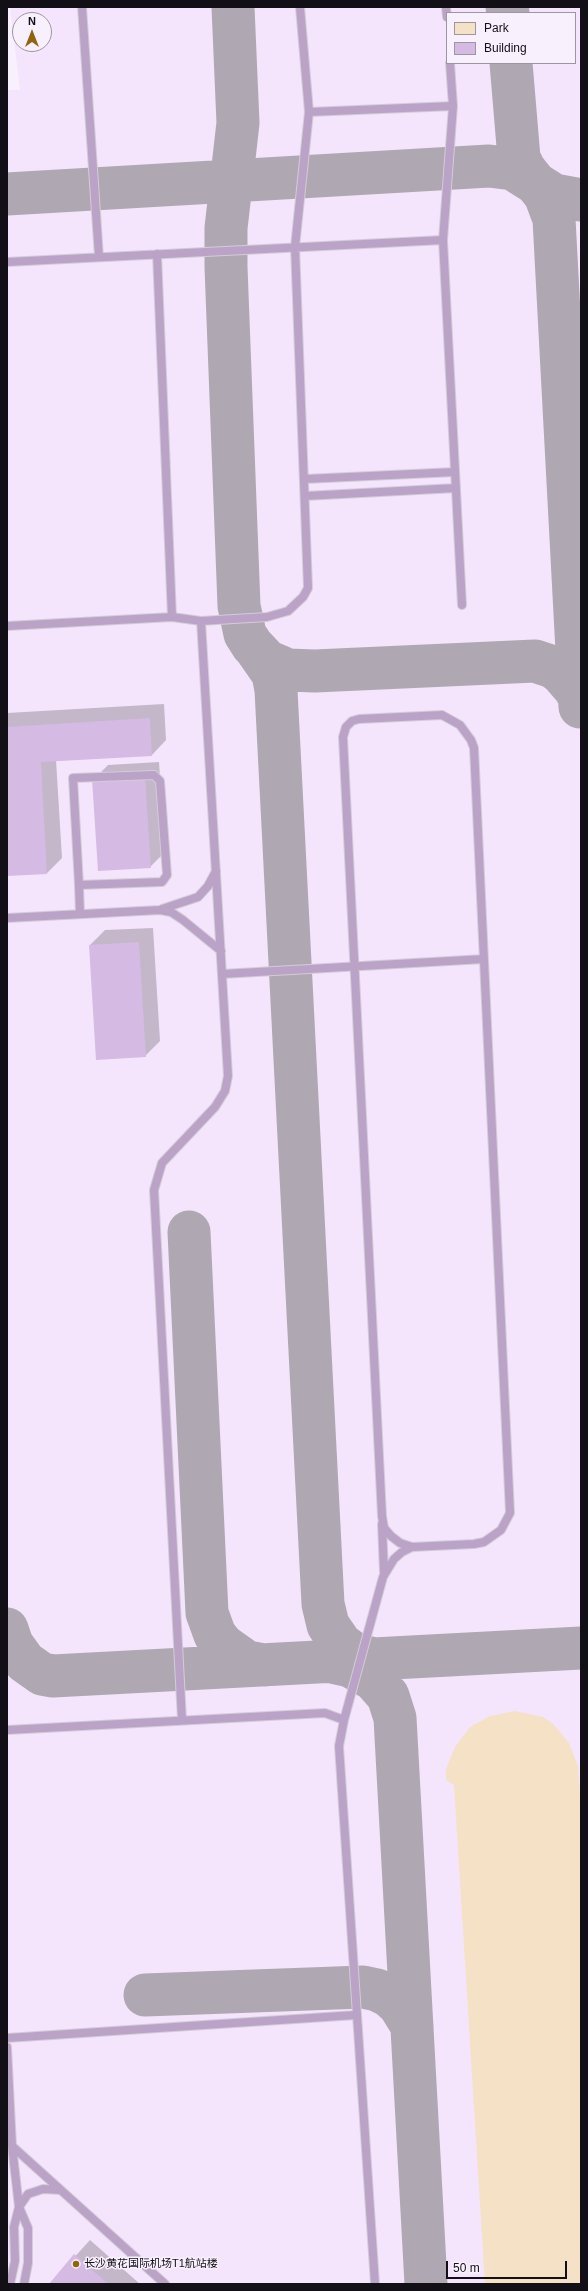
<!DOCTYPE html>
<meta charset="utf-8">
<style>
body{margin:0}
#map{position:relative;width:588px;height:2291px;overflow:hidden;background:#f9f0fd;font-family:Helvetica,sans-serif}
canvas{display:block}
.frame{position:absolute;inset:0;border:8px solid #130f16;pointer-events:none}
.legend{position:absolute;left:446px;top:12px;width:130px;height:52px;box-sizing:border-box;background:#f9f0fd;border:1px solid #9d96a1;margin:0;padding:5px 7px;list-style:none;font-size:12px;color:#130f16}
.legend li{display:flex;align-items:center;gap:8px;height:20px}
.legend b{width:20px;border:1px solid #9d96a1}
.north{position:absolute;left:12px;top:12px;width:40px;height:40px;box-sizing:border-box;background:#f9f0fd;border:1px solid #9d96a1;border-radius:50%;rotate:0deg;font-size:11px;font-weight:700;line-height:16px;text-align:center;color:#130f16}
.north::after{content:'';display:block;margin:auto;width:14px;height:18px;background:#90650d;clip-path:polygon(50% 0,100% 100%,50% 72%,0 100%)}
.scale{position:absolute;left:446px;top:2261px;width:121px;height:18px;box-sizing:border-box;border:2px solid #130f16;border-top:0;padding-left:5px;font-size:12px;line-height:14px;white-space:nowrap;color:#130f16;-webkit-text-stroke:3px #f9f0fd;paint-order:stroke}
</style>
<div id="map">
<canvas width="588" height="2291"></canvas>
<div class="frame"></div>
<ul class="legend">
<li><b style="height:11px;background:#f4e1c6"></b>Park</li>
<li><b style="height:11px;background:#d5bae3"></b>Building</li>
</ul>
<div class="north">N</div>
<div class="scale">50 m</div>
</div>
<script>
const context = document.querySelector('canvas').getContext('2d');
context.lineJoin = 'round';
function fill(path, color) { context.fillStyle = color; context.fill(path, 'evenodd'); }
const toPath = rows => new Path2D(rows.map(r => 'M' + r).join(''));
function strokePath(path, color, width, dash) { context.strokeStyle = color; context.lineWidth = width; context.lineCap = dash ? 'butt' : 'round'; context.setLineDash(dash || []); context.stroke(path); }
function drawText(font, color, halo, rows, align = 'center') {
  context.font = font + ' Helvetica,"Noto Sans SC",sans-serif'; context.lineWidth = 3; context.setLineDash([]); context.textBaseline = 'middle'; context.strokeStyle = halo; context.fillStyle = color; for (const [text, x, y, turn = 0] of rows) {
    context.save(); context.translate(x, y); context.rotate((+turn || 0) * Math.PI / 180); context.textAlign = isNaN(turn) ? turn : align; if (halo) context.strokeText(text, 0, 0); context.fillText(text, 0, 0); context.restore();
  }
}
fill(toPath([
 [10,7,581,7,581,2284,7,2284,7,90,20,90],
 [447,13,575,13,575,63,447,63],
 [20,20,44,20,44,44,20,44]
]), '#f4e5fc');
fill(toPath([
 [515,1711,543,1717,553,1724,569,1743,578,1766,581,1813,581,2284,485,2284,454,1785,446,1780,446,1769,455,1747,470,1727,490,1716]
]), '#f4e1c6');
fill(toPath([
 [164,704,166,740,152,755,56,760,62,858,47,873,7,875,7,713],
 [159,762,165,852,150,867,93,780,108,765],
 [153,928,160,1041,145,1056,90,945,105,930],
 [90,2240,140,2284,50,2284]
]), '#0003');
strokePath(toPath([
 [233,7,238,123,226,228,226,267,239,606,245,634,252,645,267,661,288,670,315,671,535,661,553,667,561,673,574,688,580,698],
 [507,7,508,13],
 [511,63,519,158,525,170,545,195,554,219,580,707],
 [7,194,489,166,513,169,554,195,581,200],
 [257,651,273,674,276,690,323,1604,328,1625,341,1644,355,1654,374,1659],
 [189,1232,207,1613,215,1635,223,1645,247,1662,264,1665],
 [7,1629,12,1644,25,1662,42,1674,53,1676,581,1648],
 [332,1662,350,1666,374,1680,388,1696,395,1718,426,2284],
 [145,1995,363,1987,377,1990,389,1996,399,2005,412,2026]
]), '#afa8b2', 43);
fill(toPath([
 [150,718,152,756,41,762,47,874,7,876,7,727],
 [145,776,151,868,98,871,92,779],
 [139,942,146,1057,96,1060,89,945],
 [74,2254,97,2274,108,2284,49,2284]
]), '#d5bae3');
const lane = toPath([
 [82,7,99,257],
 [446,7,447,17],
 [450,63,453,106,443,240,462,605],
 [309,112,453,106],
 [157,254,172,617],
 [7,262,443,240],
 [305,479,455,472],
 [305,496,456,488],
 [7,626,172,617,201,621,267,617,288,611,303,597,308,588,295,247,309,112,300,7],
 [442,715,460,725,471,740,474,748,510,1513,501,1530,484,1542,474,1544,412,1547,400,1543,391,1536,384,1528,382,1516,343,737,346,727,352,721,359,719,442,715],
 [79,885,162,882,167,875,160,781,154,775,73,778,79,885,80,914],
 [162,909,198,897,208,886,216,871],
 [7,918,160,910,171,912,183,920,221,951],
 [222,974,484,959],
 [382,1524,384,1572],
 [182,1720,154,1190,162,1163,215,1107,225,1091,228,1076,201,621],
 [7,1730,325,1713,344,1720],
 [7,2038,356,2015],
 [7,2047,12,2146,165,2284],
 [12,2146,19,2207,28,2228,28,2263,24,2284],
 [10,2284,15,2261,14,2227,19,2207,28,2194,43,2189,60,2190],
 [375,2284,339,1746,344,1720,383,1577,394,1559,402,1552,412,1547]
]);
strokePath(lane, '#d4ccd8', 10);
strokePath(lane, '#baa3c6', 8);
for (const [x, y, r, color] of [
 [76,2264,4,"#90650d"]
]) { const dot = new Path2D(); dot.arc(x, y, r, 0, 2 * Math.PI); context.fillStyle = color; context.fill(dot); strokePath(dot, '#f9f0fd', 1.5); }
drawText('11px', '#130f16', '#f9f0fd', [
 ["长沙黄花国际机场T1航站楼",84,2264]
], 'left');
</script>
